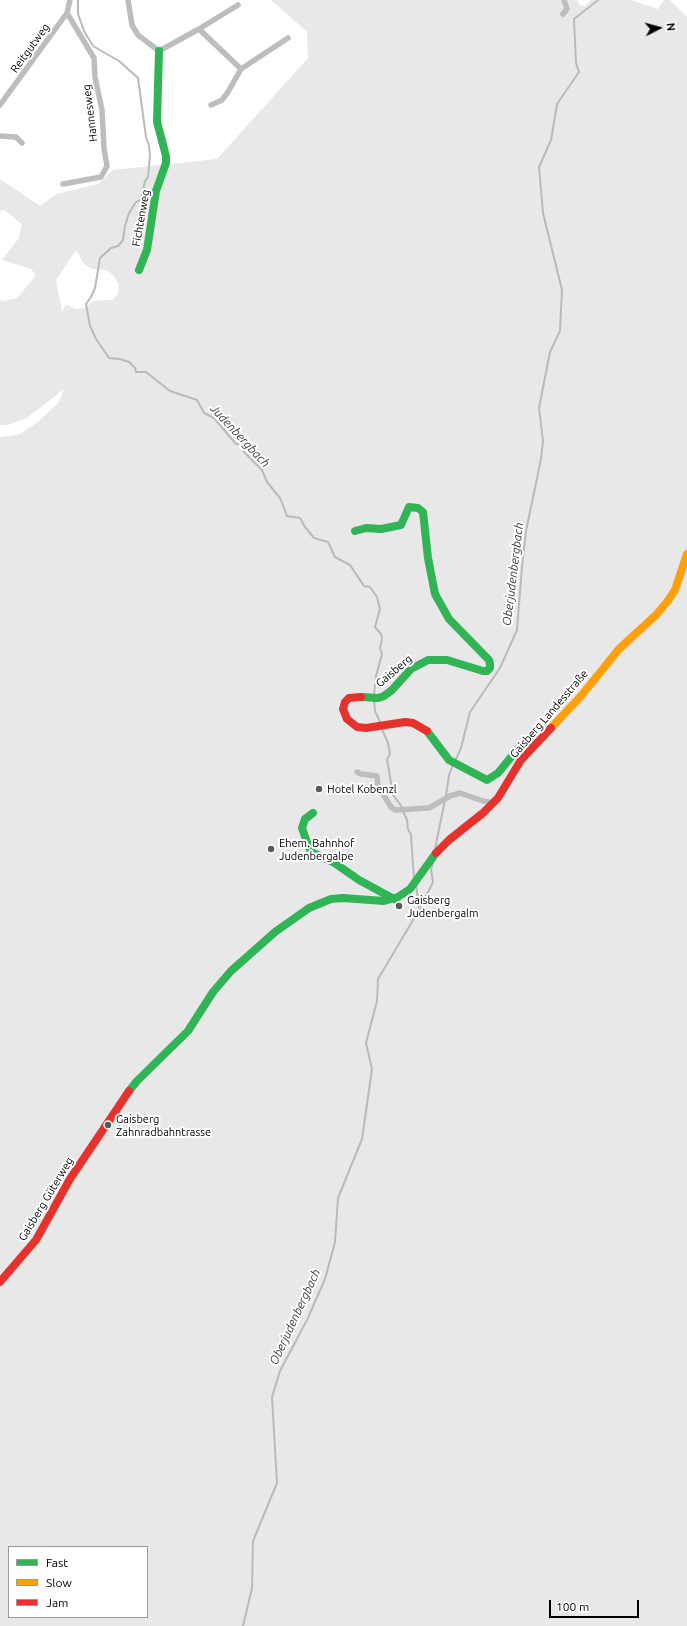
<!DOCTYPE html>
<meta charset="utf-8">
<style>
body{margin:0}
#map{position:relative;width:687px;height:1626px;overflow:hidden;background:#fff;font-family:Ubuntu,sans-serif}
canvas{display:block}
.legend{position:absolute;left:8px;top:1546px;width:140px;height:72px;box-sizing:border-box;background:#fff;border:1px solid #999;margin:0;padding:5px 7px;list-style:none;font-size:12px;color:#000}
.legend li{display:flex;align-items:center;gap:8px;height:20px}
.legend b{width:20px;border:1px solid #999}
.north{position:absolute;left:639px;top:8px;width:40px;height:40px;-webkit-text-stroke:3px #fff;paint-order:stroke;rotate:84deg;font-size:11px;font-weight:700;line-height:16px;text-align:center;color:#000}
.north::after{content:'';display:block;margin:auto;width:14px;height:18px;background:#000;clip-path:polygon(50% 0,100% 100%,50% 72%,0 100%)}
.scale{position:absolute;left:549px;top:1600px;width:90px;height:18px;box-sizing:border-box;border:2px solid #000;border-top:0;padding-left:5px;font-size:12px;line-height:14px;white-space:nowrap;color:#000;-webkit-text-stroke:3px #fff;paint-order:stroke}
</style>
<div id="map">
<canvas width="687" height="1626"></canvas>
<ul class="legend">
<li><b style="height:5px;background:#30b455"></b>Fast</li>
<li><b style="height:5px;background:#ff9f0a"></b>Slow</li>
<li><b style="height:5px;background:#e5322d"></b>Jam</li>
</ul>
<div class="north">N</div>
<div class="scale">100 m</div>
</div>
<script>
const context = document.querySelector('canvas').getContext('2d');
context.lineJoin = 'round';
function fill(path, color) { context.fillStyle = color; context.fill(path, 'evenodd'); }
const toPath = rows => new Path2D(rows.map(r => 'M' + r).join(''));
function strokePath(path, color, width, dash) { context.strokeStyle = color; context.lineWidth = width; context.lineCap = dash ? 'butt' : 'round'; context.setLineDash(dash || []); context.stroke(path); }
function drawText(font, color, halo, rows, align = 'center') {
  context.font = font + ' Ubuntu,sans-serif'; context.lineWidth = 4; context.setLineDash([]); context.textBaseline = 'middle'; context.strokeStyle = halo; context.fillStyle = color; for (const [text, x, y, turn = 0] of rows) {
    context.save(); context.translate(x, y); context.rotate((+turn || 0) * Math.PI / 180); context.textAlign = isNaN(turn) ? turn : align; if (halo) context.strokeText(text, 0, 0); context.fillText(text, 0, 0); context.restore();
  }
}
fill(toPath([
 [271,0,577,0,580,5,585,6,591,0,631,0,658,9,664,0,670,0,687,17,687,1626,0,1626,0,437,18,435,38,422,59,402,64,389,27,418,8,425,0,425,0,299,2,301,14,299,19,296,36,275,31,269,2,260,19,238,22,225,10,214,3,210,0,211,0,179,40,206,57,194,98,184,113,170,217,159,308,58,307,32],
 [76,250,84,264,92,269,106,270,114,276,119,285,118,293,113,300,93,301,84,308,76,309,66,305,62,311,56,280],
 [9,1547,147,1547,147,1617,9,1617]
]), '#e8e8e8');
strokePath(toPath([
 [78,0,78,14,84,31,93,46,119,61,138,78,146,137,149,146,150,155,148,177,145,181,141,200,136,202,129,213,125,226,123,240,118,246,111,248,100,258,95,288,91,297,86,304,90,326,96,339,109,358,120,359,129,362,135,368,136,372,146,372,170,391,197,400,204,413,214,418,236,444,240,444,244,452,262,470,267,482,280,498,287,516,300,518,305,527,314,538,328,542,335,557,350,565,364,586,370,587,377,597,380,609,375,627,381,634,382,639,380,648,382,654,376,676,374,695],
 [374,700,375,711,381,724],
 [382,729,388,743,390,754,387,759,393,795,400,804,407,820,408,829,411,835,414,879],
 [455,761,461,748,470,712,500,668,517,630,522,567,526,531,541,459,543,441,539,408,550,352,560,331,562,290,543,213,539,167,551,140,557,104,579,72,576,63,574,19,598,0],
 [446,796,449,775,453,765],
 [435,849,445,800],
 [416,885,419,908],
 [243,1626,252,1588,253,1541,277,1483,272,1397,280,1371,307,1320,325,1279,335,1242,338,1198,362,1139,372,1069,366,1043,377,1001,378,979,419,910,433,882,431,870,433,863]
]), '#bababa', 2);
strokePath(toPath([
 [128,0,132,25,138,35,159,51,199,29,241,69,288,38],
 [563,14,567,9,564,0],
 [199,29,238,5],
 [0,105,67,13,70,0],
 [211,105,222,100,228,92,241,69],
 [0,136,16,137,22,143],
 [63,184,101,177,107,166,104,148,102,110,95,77,94,58,67,13],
 [357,772,361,774,377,776,378,786,391,807,395,810,429,808,450,796,460,793,483,801,494,803]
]), '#bdbdbd', 5.5);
strokePath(toPath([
 [139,270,147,250,156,191,166,163,166,156,157,122,159,51],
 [355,531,366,528,381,529,401,525,409,507,418,508,423,512,428,558,435,594,449,619,489,660,490,664,490,668,487,671,483,671,447,660,428,660,411,669,392,690,384,696,378,698,361,697],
 [427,731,449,760,487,780,498,773,521,745,534,745],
 [313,813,305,819,302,828,309,848,313,853,333,862,359,880,394,899],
 [129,1091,137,1081,188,1031,213,992,231,971,275,932,309,908,331,899,343,898,384,901,398,897,410,889,436,853]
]), '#30b455', 8);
strokePath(toPath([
 [551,728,581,696,619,649,656,615,667,602,675,590,687,554]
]), '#ff9f0a', 8);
strokePath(toPath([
 [361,697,349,698,345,702,343,709,347,719,357,727,366,728,405,722,413,723,427,731],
 [436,853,449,840,483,813,498,798,521,760,551,728],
 [0,1282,36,1240,70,1179,129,1091]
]), '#e5322d', 8);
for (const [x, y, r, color] of [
 [319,789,4,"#595959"],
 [271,849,4,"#595959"],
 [399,906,4,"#595959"],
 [108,1125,4,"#595959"]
]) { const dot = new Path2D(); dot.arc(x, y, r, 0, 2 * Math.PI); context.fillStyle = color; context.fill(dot); strokePath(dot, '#fff', 1.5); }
drawText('11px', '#000', '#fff', [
 ["Reitgutweg",30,48,-54],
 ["Hannesweg",90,113,-97],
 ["Fichtenweg",141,218,-80],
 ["Gaisberg",394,671,-40],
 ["Gaisberg Landesstraße",549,714,-49],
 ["Gaisberg Güterweg",46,1199,-59]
]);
drawText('11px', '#000', '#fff', [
 ["Hotel Kobenzl",327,789],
 ["Ehem. Bahnhof",279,843],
 ["Judenbergalpe",279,856],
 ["Gaisberg",407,900],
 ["Judenbergalm",407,913],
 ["Gaisberg",116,1119],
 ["Zahnradbahntrasse",116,1132]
], 'left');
drawText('italic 12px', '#3d3d3d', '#fff', [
 ["Judenbergbach",240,436,47],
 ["Oberjudenbergbach",513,574,-83],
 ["Oberjudenbergbach",295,1317,-65]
]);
</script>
